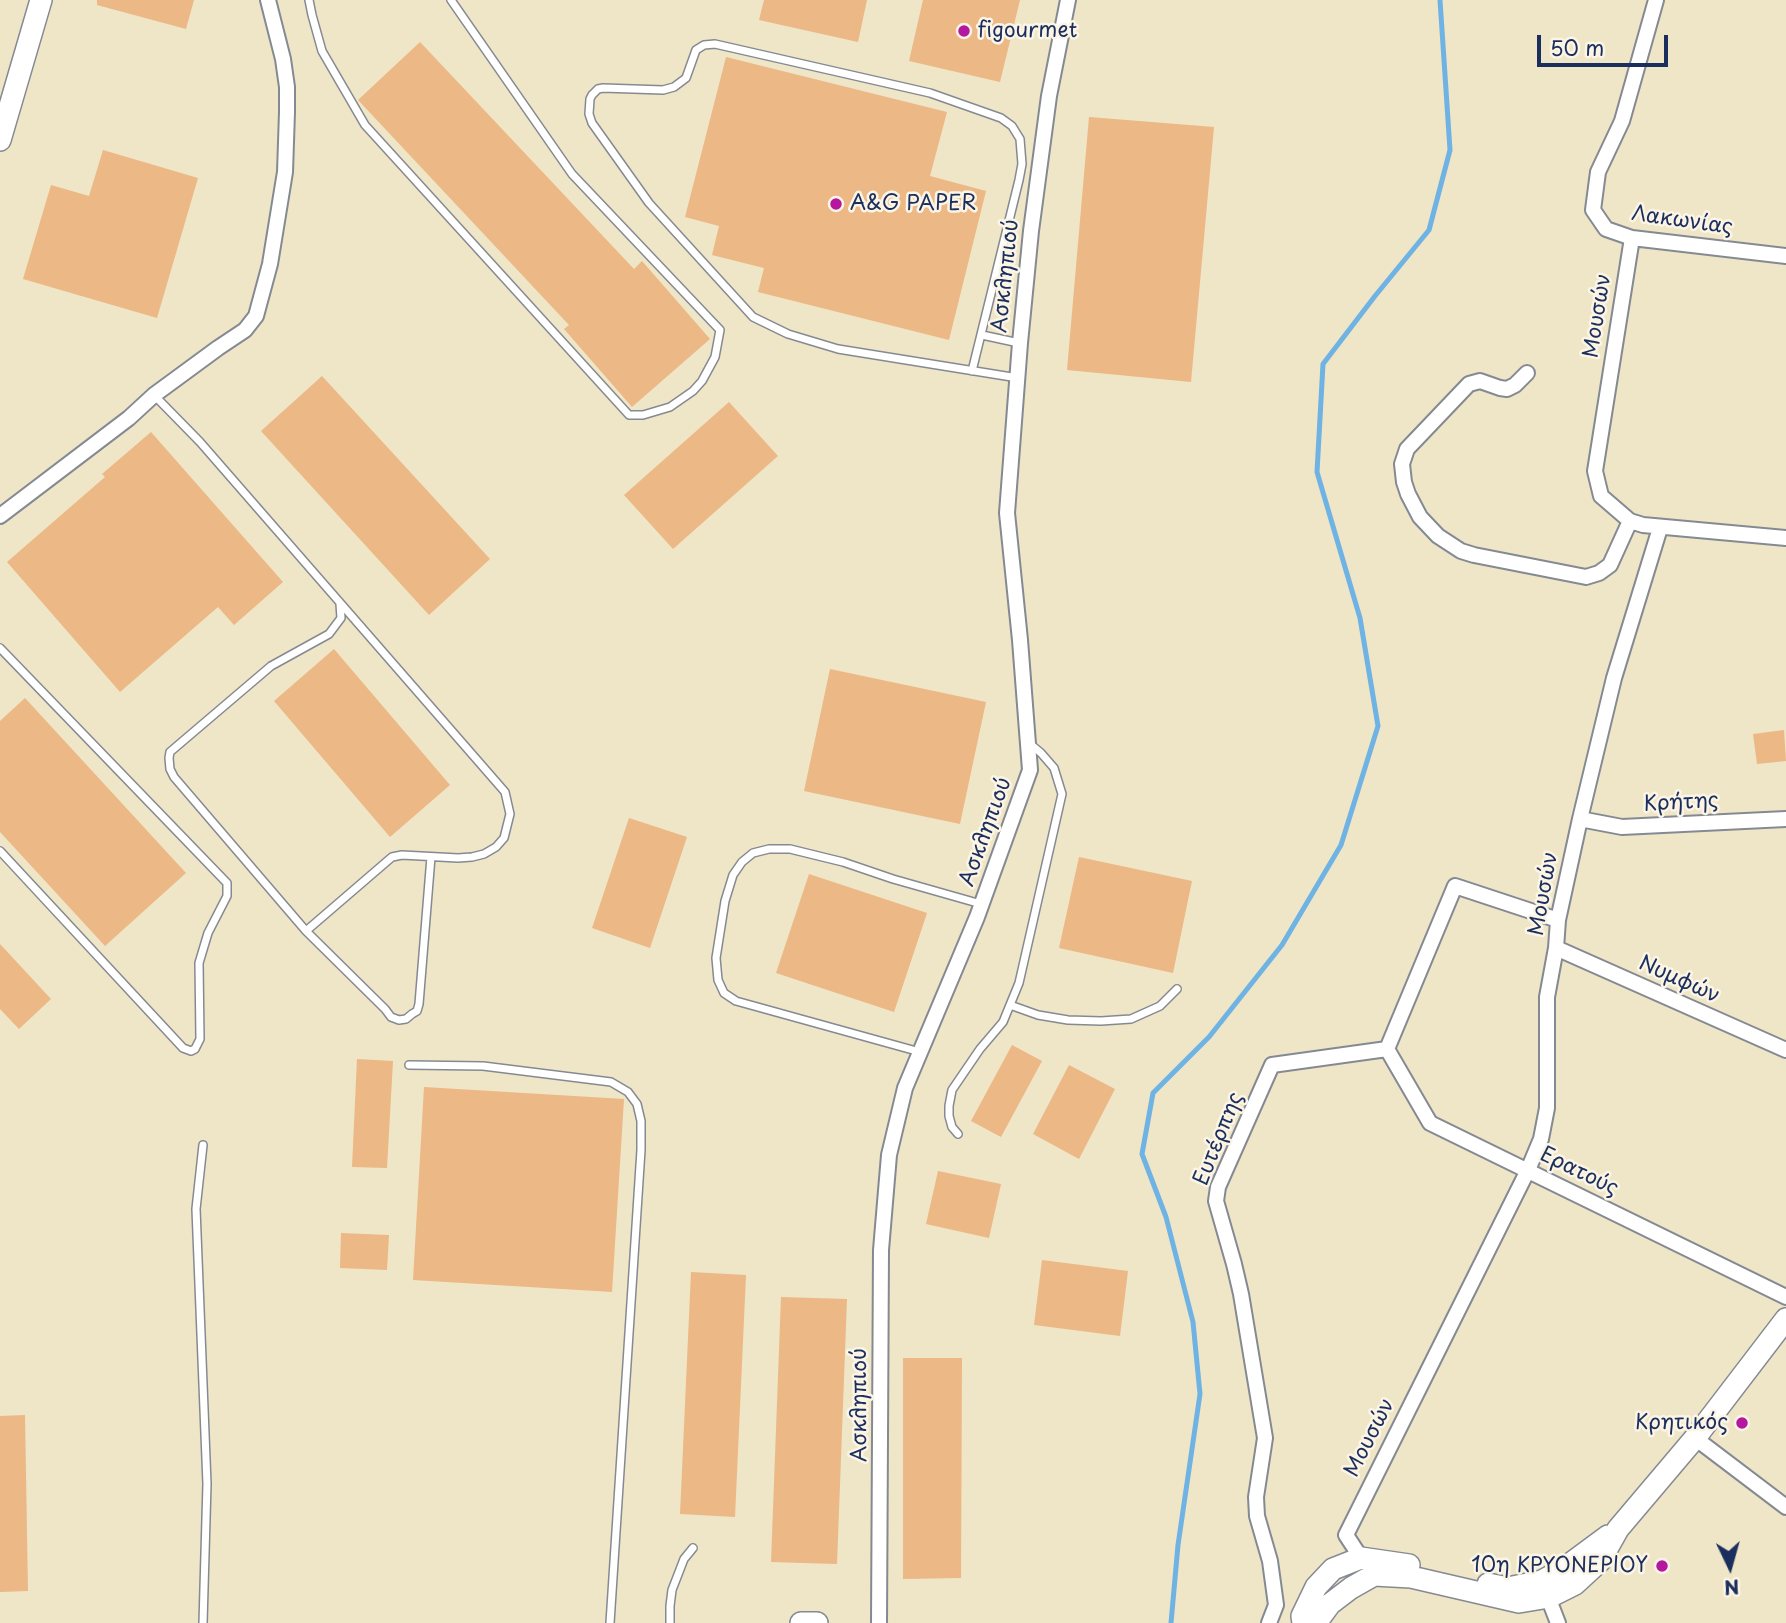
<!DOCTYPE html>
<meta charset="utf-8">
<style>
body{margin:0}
#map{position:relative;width:1786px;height:1623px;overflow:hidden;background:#efe5c7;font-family:"Playpen Sans",sans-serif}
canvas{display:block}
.north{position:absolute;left:1695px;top:1532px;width:70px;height:70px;-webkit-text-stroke:5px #fcf5e5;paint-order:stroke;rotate:175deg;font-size:19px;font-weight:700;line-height:28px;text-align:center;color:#1b2f5e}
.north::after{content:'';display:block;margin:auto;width:24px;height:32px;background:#1b2f5e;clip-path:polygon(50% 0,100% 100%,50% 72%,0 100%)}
.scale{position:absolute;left:1537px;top:35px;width:131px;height:32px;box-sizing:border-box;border:4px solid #1b2f5e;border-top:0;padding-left:9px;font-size:21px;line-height:24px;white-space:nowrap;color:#1b2f5e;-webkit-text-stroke:5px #fcf5e5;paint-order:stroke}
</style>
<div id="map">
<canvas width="1786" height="1623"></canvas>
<div class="north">N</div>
<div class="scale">50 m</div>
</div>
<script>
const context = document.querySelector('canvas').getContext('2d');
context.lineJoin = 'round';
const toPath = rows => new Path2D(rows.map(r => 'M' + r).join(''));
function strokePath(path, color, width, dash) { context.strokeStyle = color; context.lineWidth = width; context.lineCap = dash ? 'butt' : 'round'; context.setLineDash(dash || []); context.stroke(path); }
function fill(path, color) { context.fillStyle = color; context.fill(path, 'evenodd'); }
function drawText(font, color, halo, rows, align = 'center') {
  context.font = font + ' "Playpen Sans",sans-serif'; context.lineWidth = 5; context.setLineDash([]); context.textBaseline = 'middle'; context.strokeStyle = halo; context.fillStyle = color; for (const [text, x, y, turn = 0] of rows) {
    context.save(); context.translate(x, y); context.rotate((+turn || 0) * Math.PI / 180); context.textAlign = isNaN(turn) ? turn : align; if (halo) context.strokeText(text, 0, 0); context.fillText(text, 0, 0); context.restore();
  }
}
strokePath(toPath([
 [1171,1623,1178,1545,1200,1394,1193,1322,1166,1217,1142,1154,1153,1093,1209,1037,1282,945,1341,845,1378,726,1360,618,1317,472,1323,364,1375,296,1429,230,1450,150,1440,0]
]), '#6eb3e4', 5);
fill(toPath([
 [97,0,194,0,186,29,97,5],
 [764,0,867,0,858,42,759,20],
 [923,0,1020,0,1000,82,909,61],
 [420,42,634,269,642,261,710,339,632,407,564,329,569,325,358,100],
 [726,57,947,112,930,176,986,191,949,340,758,292,764,268,712,255,719,226,685,217],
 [1089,117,1214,127,1191,382,1067,370],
 [103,150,198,178,157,318,23,279,51,185,89,196],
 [322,376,490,559,429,615,261,431],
 [729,402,778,456,673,549,624,495],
 [151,432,283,582,234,625,218,607,120,692,7,562,105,477,102,474],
 [334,649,450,785,390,837,274,701],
 [830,669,986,702,960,824,804,791],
 [25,698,186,873,105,946,0,832,0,721],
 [1784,730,1786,761,1757,764,1753,734],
 [629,818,687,837,650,948,592,928],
 [1079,857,1192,881,1173,973,1059,948],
 [809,874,927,913,894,1012,776,973],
 [0,944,51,999,19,1029,0,1009],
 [1012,1045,1042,1061,1001,1137,971,1121],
 [357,1059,393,1061,387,1168,352,1167],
 [1069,1065,1115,1089,1079,1159,1033,1134],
 [424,1087,624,1099,612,1292,413,1280],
 [938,1171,1001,1184,989,1238,926,1224],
 [341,1233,389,1235,387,1270,340,1268],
 [1042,1260,1128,1271,1120,1336,1034,1325],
 [691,1272,746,1275,735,1517,680,1514],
 [781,1297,847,1299,837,1564,771,1562],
 [903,1358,962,1358,961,1578,903,1579],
 [25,1415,28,1591,0,1592,0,1416]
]), '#ebb886');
const service = toPath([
 [309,0,312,15,322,51,365,125,629,415,643,415,670,407,693,391,702,381,715,357,720,330,572,174,451,0],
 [982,335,1019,343],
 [972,371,1019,180,1022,164,1020,139,1012,126,1001,118,930,93,715,44,704,45,696,50,686,78,674,87,663,90,603,88,598,89,592,95,590,99,589,114,592,123,649,203,753,317,788,334,838,349,1018,378],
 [154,395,200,442,505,792,510,814,504,838,496,847,484,854,472,857,458,858,402,855,392,857,306,931],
 [340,604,341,618,329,634,271,666,170,752,169,758,170,769,174,777,306,931,385,1009,391,1017,399,1020,406,1019,412,1014,417,1011,419,1004,431,857],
 [0,648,227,883,227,896,208,933,199,963,200,1039,195,1049,191,1051,183,1048,0,851],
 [1010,1005,1038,1015,1068,1020,1101,1021,1131,1019,1160,1006,1177,989],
 [920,1052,736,1001,724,993,718,980,716,958,725,901,733,875,742,862,753,853,769,849,790,849,843,862,893,879,981,904],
 [409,1065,483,1066,611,1082,628,1092,637,1104,641,1121,641,1150,610,1623],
 [958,1134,952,1127,949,1116,949,1106,952,1090,980,1049,1003,1022,1019,983,1062,794,1054,768,1041,753,1029,743],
 [203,1145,196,1209,207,1484,203,1623],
 [670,1623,670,1606,672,1590,684,1559,693,1548]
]);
const minor = toPath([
 [1656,0,1622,121,1598,172,1593,210,1606,229,1632,238,1786,256],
 [1632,238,1595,471,1601,496,1630,521,1643,525,1786,538],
 [1527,373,1515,385,1507,389,1500,388,1480,381,1469,384,1407,449,1402,464,1404,482,1408,494,1420,517,1438,536,1461,551,1474,555,1586,577,1599,573,1610,565,1630,521],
 [0,516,129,418,154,395,218,348,245,330,256,316,270,264,285,172,287,112,287,87,283,59,268,0],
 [1580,819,1622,827,1786,819],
 [1556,948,1786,1050],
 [1387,1049,1430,1123,1786,1297],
 [1387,1049,1455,886,1558,920],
 [1695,1438,1786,1507],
 [1361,1558,1346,1535,1528,1170,1541,1139,1547,1108,1547,997,1556,948,1558,920,1580,819,1614,678,1660,528],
 [1546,1592,1558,1623],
 [879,1623,881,1250,889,1155,905,1088,977,917,1030,770,1020,640,1007,513,1020,343,1031,231,1049,96,1068,0],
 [1269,1623,1276,1605,1270,1561,1257,1516,1256,1497,1265,1438,1241,1294,1234,1264,1216,1201,1218,1187,1272,1065,1387,1049]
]);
const secondary = toPath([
 [0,140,41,0],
 [1488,1584,1508,1588,1542,1581,1562,1570,1608,1536],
 [801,1623,817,1623],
 [1303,1623,1302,1616,1316,1587,1333,1569,1361,1558,1409,1565],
 [1316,1623,1330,1604,1351,1588,1374,1575,1411,1577,1519,1602,1549,1597,1575,1584,1600,1561,1618,1529,1695,1438,1786,1319]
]);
strokePath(service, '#858a92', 10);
strokePath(minor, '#858a92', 18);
strokePath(secondary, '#858a92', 24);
strokePath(service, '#fff', 7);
strokePath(minor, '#fff', 14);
strokePath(secondary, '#fff', 21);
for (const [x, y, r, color] of [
 [964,31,7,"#b5179e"],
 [836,204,7,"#b5179e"],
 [1742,1423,7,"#b5179e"],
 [1662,1566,7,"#b5179e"]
]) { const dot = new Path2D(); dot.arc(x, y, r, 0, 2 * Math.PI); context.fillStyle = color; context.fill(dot); strokePath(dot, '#fcf5e5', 2.5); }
drawText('21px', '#1b2f5e', '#fcf5e5', [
 ["figourmet",978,31],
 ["A&G PAPER",850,204],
 ["Κρητικός",1728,1423,"right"],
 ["10η ΚΡΥΟΝΕΡΙΟΥ",1648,1566,"right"]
], 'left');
drawText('21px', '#1b2f5e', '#fcf5e5', [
 ["Λακωνίας",1682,221,8],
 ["Ασκληπιού",1006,276,-84],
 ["Μουσών",1598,316,-81],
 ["Κρήτης",1681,803,-3],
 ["Ασκληπιού",986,832,-70],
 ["Μουσών",1544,894,-80],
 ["Νυμφών",1679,980,24],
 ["Ευτέρπης",1219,1139,-68],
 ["Ερατούς",1579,1172,26],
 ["Ασκληπιού",860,1405,-90],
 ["Μουσών",1370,1438,-63]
]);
</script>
